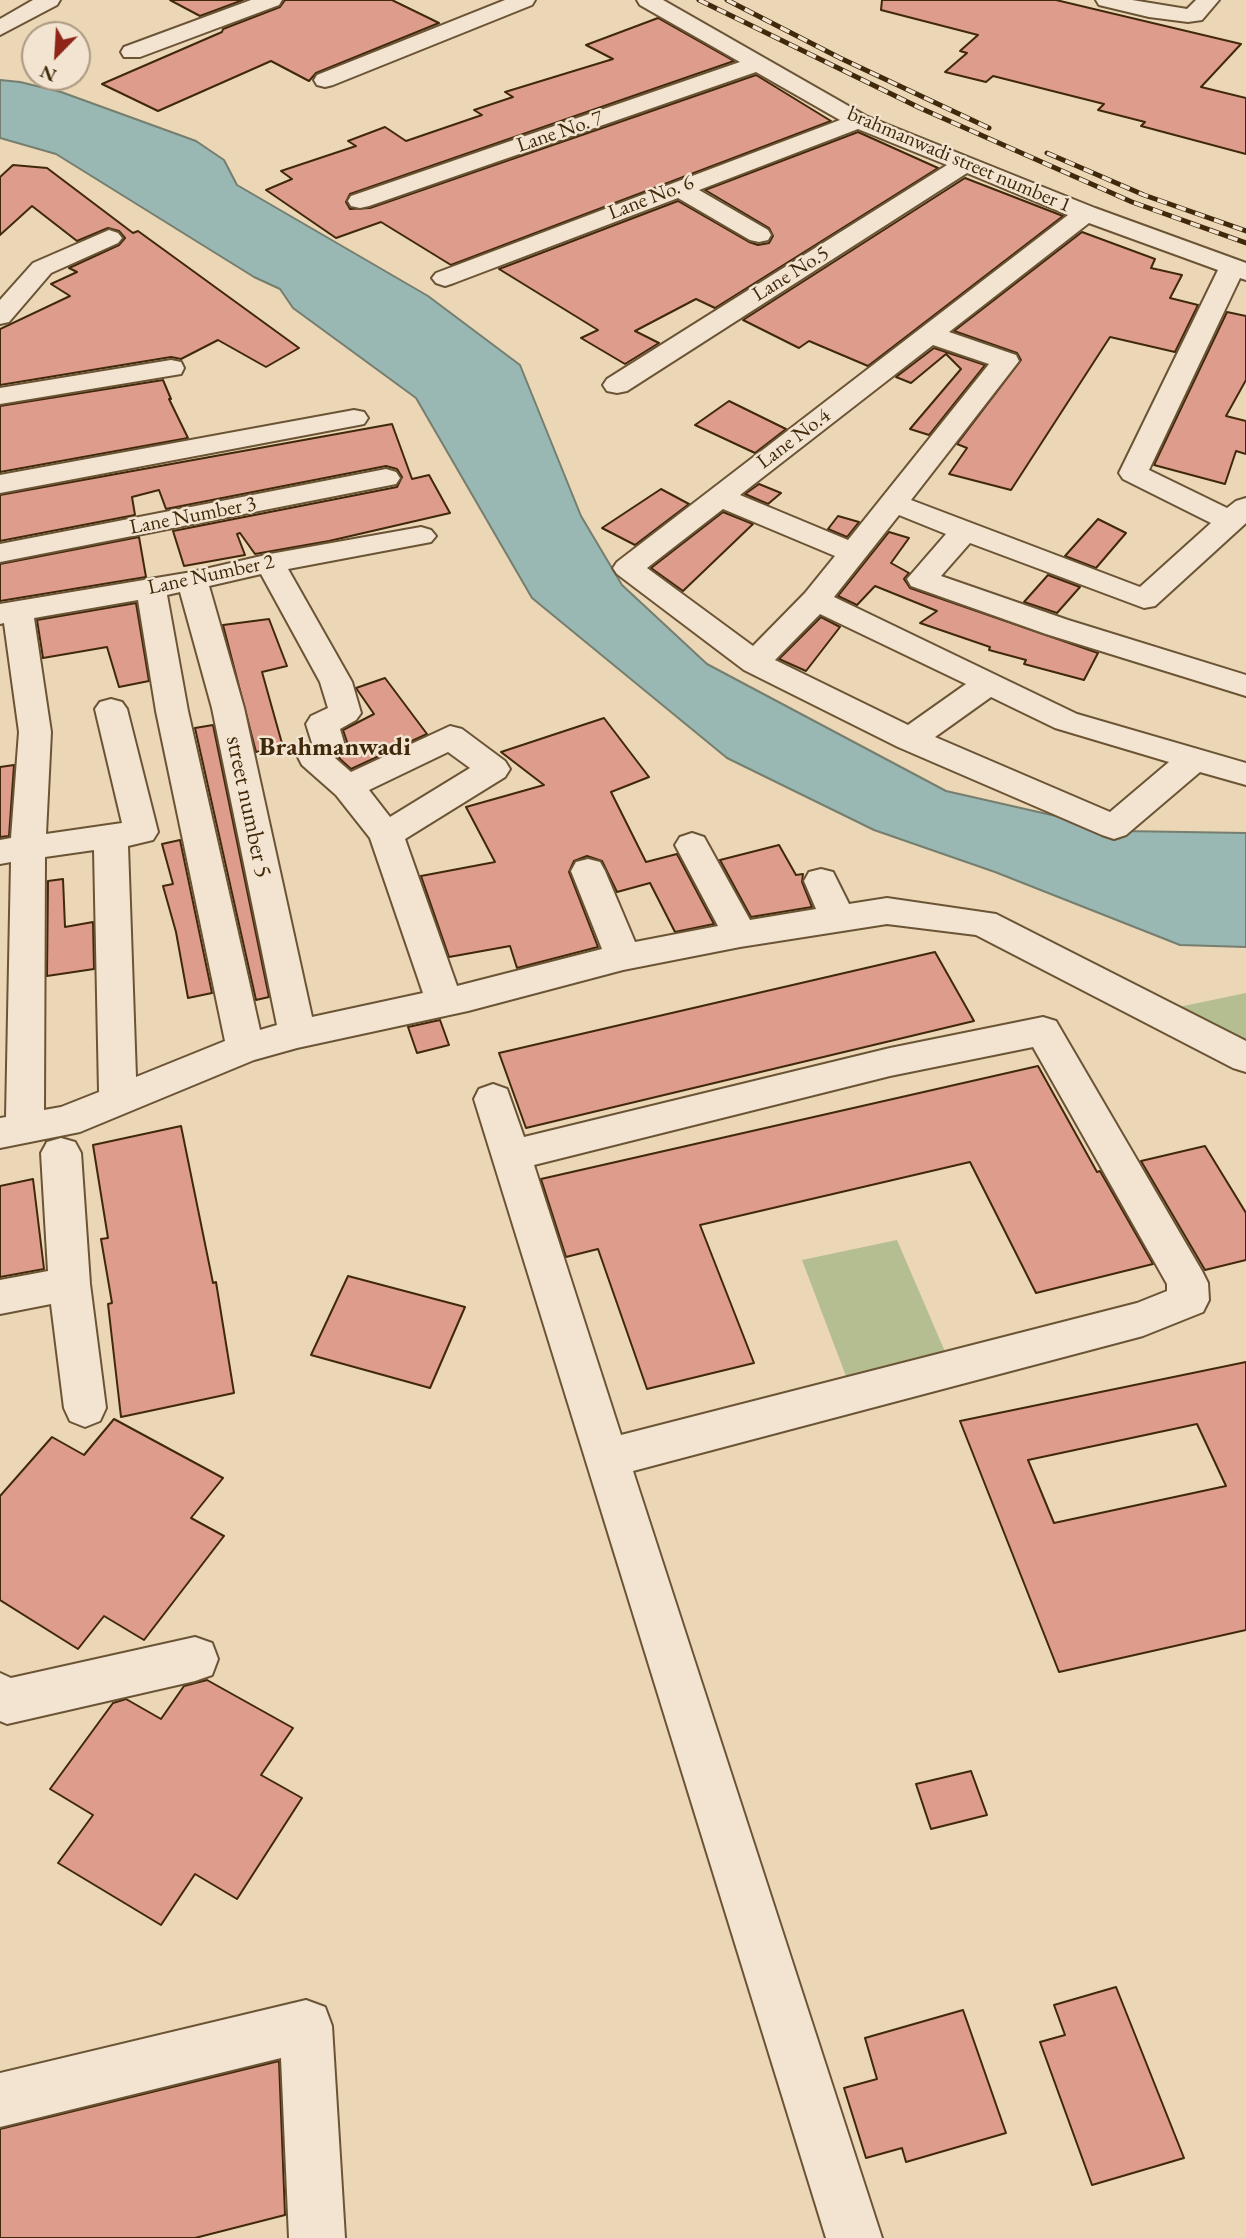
<!DOCTYPE html>
<style>
body{margin:0}
#map{position:relative;width:1246px;height:2238px;overflow:hidden;background:#ebd6b6;font-family:"EB Garamond",serif}
canvas{display:block}
.north{position:absolute;left:21px;top:21px;width:70px;height:70px;box-sizing:border-box;background:#f2e4d0;border:2px solid #ab9981;border-radius:50%;rotate:204deg;font-size:19px;font-weight:700;line-height:28px;text-align:center;color:#40280a}
.north::after{content:'';display:block;margin:auto;width:24px;height:32px;background:#8f2418;clip-path:polygon(50% 0,100% 100%,50% 72%,0 100%)}
</style>
<div id="map">
<canvas width="1246" height="2238"></canvas>
<div class="north">N</div>
</div>
<script>
const context = document.querySelector('canvas').getContext('2d');
context.lineJoin = 'round';
function fill(path, color) { context.fillStyle = color; context.fill(path, 'evenodd'); }
const toPath = rows => new Path2D(rows.map(r => 'M' + r).join(''));
function strokePath(path, color, width, dash) { context.strokeStyle = color; context.lineWidth = width; context.lineCap = dash ? 'butt' : 'round'; context.setLineDash(dash || []); context.stroke(path); }
function drawText(font, color, halo, rows, align = 'center') {
  context.font = font + ' "EB Garamond",serif'; context.lineWidth = 5; context.setLineDash([]); context.textBaseline = 'middle'; context.strokeStyle = halo; context.fillStyle = color; for (const [text, x, y, turn = 0] of rows) {
    context.save(); context.translate(x, y); context.rotate((+turn || 0) * Math.PI / 180); context.textAlign = isNaN(turn) ? turn : align; if (halo) context.strokeText(text, 0, 0); context.fillText(text, 0, 0); context.restore();
  }
}
fill(toPath([
 [1246,993,1246,1045,1174,1008],
 [897,1240,946,1354,846,1376,802,1260]
]), '#b5be90');
const water = toPath([
 [0,80,20,82,61,92,196,141,224,160,237,185,428,296,520,365,581,516,622,585,707,664,946,791,1122,831,1246,833,1246,947,1180,945,995,872,874,830,727,758,532,598,416,398,293,308,280,289,254,277,56,154,0,138,0,80]
]);
fill(water, '#99b8b3');
strokePath(water, '#757e6f', 2);
const building = toPath([
 [170,0,243,0,200,16,170,0],
 [285,0,392,0,439,23,316,73,309,81,271,61,158,111,102,84,222,32,223,29,280,7,285,0],
 [882,0,1056,0,1241,44,1201,87,1246,98,1246,154,1141,126,1145,122,1098,110,1104,104,993,76,986,82,945,72,967,53,960,51,978,35,881,10,882,0],
 [658,18,734,61,350,194,346,202,350,209,370,208,756,75,831,121,451,265,381,222,336,238,266,190,292,179,281,171,356,146,348,141,385,127,406,141,482,115,474,110,513,97,505,92,613,59,586,45,658,18],
 [858,132,938,168,715,308,696,299,635,331,659,343,625,364,581,338,598,330,499,269,678,201,749,242,758,245,769,243,773,236,769,228,705,190,858,132],
 [13,165,47,168,133,233,138,231,299,348,266,367,218,340,181,359,171,357,0,385,0,329,70,296,51,284,77,272,69,268,119,245,125,238,119,231,108,228,77,241,32,206,0,235,0,177,13,165],
 [965,178,1063,216,868,366,809,341,799,348,743,320,965,178],
 [1082,232,1155,259,1151,268,1182,275,1170,298,1198,305,1175,352,1110,337,1011,490,949,474,967,448,957,444,1021,360,1017,353,954,331,1082,232],
 [1227,312,1246,316,1246,380,1226,416,1246,421,1246,454,1236,451,1225,484,1154,465,1227,312],
 [934,348,985,365,929,435,910,429,961,369,946,354,911,383,896,377,934,348],
 [163,380,171,399,169,399,188,438,0,472,0,406,163,380],
 [729,401,786,429,755,453,695,425,729,401],
 [392,424,412,479,429,475,450,513,329,541,255,554,240,533,237,534,245,555,184,566,173,531,397,487,402,477,397,469,386,466,166,509,159,490,132,497,135,515,0,541,0,495,392,424],
 [759,484,781,493,768,504,745,494,759,484],
 [661,489,689,504,635,545,602,528,661,489],
 [723,512,753,524,683,591,651,568,723,512],
 [838,516,859,522,847,537,828,529,838,516],
 [1098,519,1126,533,1096,568,1065,556,1098,519],
 [889,532,909,538,891,563,909,573,904,579,910,588,1098,653,1084,680,1024,664,1026,660,989,650,990,647,920,623,937,611,875,586,857,605,838,596,889,532],
 [139,537,146,577,0,601,0,564,139,537],
 [1048,575,1080,587,1057,613,1024,602,1048,575],
 [136,603,149,681,119,687,107,647,43,658,37,620,136,603],
 [821,617,840,627,806,671,779,659,821,617],
 [269,619,287,666,262,672,283,747,256,752,223,625,269,619],
 [385,678,427,734,351,769,339,758,348,745,343,730,374,714,356,688,385,678],
 [604,718,649,777,611,792,646,862,677,854,714,924,675,932,650,883,617,892,602,861,587,856,574,861,569,872,598,947,517,968,510,946,449,957,421,876,495,862,466,807,544,785,501,752,604,718],
 [213,725,269,997,256,1000,195,728,213,725],
 [14,765,9,836,0,837,0,767,14,765],
 [180,840,212,993,188,998,176,932,163,886,173,884,162,844,180,840],
 [779,845,796,875,803,874,802,882,812,907,751,917,720,860,779,845],
 [63,879,65,927,93,922,94,969,47,976,48,881,63,879],
 [935,952,974,1021,526,1128,499,1053,935,952],
 [440,1020,449,1045,417,1053,408,1027,440,1020],
 [1038,1066,1097,1172,1100,1171,1153,1264,1036,1293,970,1162,700,1225,754,1363,647,1389,598,1249,566,1257,541,1179,1038,1066],
 [181,1126,213,1283,216,1282,234,1393,121,1417,108,1304,112,1303,101,1239,108,1238,93,1145,181,1126],
 [1205,1146,1246,1213,1246,1260,1205,1270,1141,1161,1205,1146],
 [33,1179,44,1269,0,1277,0,1186,33,1179],
 [348,1276,465,1307,430,1388,311,1355,348,1276],
 [1246,1362,1246,1630,1059,1672,960,1421,1246,1362],
 [1197,1424,1226,1486,1054,1523,1028,1460,1197,1424],
 [114,1419,223,1478,191,1518,224,1536,144,1640,104,1616,78,1649,0,1600,0,1496,52,1437,84,1455,114,1419],
 [207,1680,293,1728,261,1775,302,1798,237,1899,195,1874,161,1925,58,1863,93,1815,50,1789,113,1703,126,1699,161,1719,184,1686,207,1680],
 [971,1771,987,1815,931,1829,916,1784,971,1771],
 [1116,1987,1184,2158,1092,2185,1040,2042,1065,2035,1054,2005,1116,1987],
 [963,2010,1006,2133,906,2162,902,2148,866,2158,844,2088,877,2079,865,2038,963,2010],
 [279,2061,285,2215,195,2238,0,2238,0,2129,279,2061]
]);
fill(building, '#de9c8d');
strokePath(building, '#40280a', 2);
const minor = toPath([
 [33,0,60,0,57,5,0,35,0,19,33,0],
 [251,0,282,0,279,5,140,57,124,57,121,52,124,47,251,0],
 [505,0,535,0,532,5,333,85,325,87,317,85,314,80,317,75,505,0],
 [637,0,663,0,866,116,1095,208,1246,263,1246,280,1240,278,1149,470,1227,508,1236,501,1246,498,1246,523,1155,606,1144,608,970,543,941,576,1068,620,1246,675,1246,696,1046,634,911,586,907,579,946,534,899,515,834,597,1077,714,1246,763,1246,785,1200,772,1126,835,1114,839,1102,835,898,747,744,670,617,574,613,568,617,562,1068,215,967,173,627,391,617,393,607,391,603,385,607,379,947,165,858,129,699,190,768,230,771,235,768,240,759,242,750,240,678,198,454,283,445,286,436,283,432,278,436,273,840,120,756,72,369,206,360,208,351,206,348,201,351,196,740,62,640,5,637,0],
 [1089,223,1218,270,1119,473,1123,479,1211,523,1140,587,911,500,1019,361,1016,355,949,332,1089,223],
 [933,345,989,364,848,540,740,495,933,345],
 [723,509,835,556,805,593,753,646,647,568,723,509],
 [820,614,966,684,908,725,775,660,820,614],
 [991,697,1055,728,1169,762,1110,812,935,737,991,697],
 [1096,0,1132,0,1187,9,1196,0,1219,0,1202,20,1188,22,1149,17,1099,5,1096,0],
 [109,230,118,233,122,238,118,243,51,273,9,322,0,324,0,300,33,263,109,230],
 [171,360,181,362,184,368,181,374,0,404,0,388,171,360],
 [354,410,364,412,368,418,364,424,0,493,0,475,354,410],
 [386,469,396,472,400,478,396,484,0,562,0,544,386,469],
 [421,527,431,530,436,536,431,542,288,569,352,682,361,713,356,720,340,729,345,746,335,758,351,772,450,726,462,729,505,761,510,769,505,777,405,839,457,986,602,949,571,871,576,862,588,859,600,862,605,871,635,942,718,926,675,845,680,837,692,833,704,837,750,920,816,909,804,881,809,872,821,869,833,872,849,904,887,898,996,914,1246,1041,1246,1072,1233,1068,976,935,887,924,740,947,623,970,468,1011,297,1048,254,1060,80,1132,0,1148,0,1118,6,1117,11,862,0,864,0,840,11,838,19,732,4,623,0,624,0,604,192,572,270,554,421,527],
 [261,574,320,682,328,708,311,716,306,724,312,743,298,757,302,765,336,795,370,838,423,993,312,1017,244,708,209,586,261,574],
 [180,592,212,708,277,1025,260,1030,188,711,167,595,180,592],
 [138,600,156,711,225,1041,136,1077,128,846,153,840,158,832,127,709,122,702,111,699,100,702,95,709,122,823,46,834,51,732,34,618,138,600],
 [448,752,470,768,390,817,369,790,448,752],
 [94,850,99,1092,61,1107,44,1110,45,857,94,850],
 [1043,1017,1056,1021,1202,1271,1208,1283,1209,1300,1203,1312,1143,1336,633,1471,882,2238,826,2238,474,1099,479,1089,493,1084,507,1089,524,1137,890,1048,1043,1017],
 [1033,1047,1167,1284,1167,1291,1137,1303,621,1435,534,1165,890,1076,1033,1047],
 [61,1138,75,1142,81,1153,90,1284,106,1408,100,1421,85,1427,70,1421,64,1408,51,1304,0,1314,0,1280,48,1271,41,1153,47,1142,61,1138],
 [195,1637,212,1643,218,1659,212,1675,195,1681,7,1724,0,1721,0,1673,11,1678,195,1637],
 [306,2000,325,2007,332,2026,345,2238,289,2238,281,2058,0,2127,0,2073,306,2000]
]);
strokePath(minor, '#6b5435', 4);
fill(minor, '#f2e4d0');
const rail = toPath([
 [699,0,920,108,1132,202,1246,243],
 [727,0,840,58,989,128],
 [1047,153,1144,195,1246,231]
]);
strokePath(rail, '#40280a', 5);
strokePath(rail, '#f2e4d0', 3.5, [10]);
drawText('21px', '#40280a', '#f2e4d0', [
 ["Lane No. 7",560,132,-19],
 ["brahmanwadi street number 1",959,160,23],
 ["Lane No. 6",651,198,-21],
 ["Lane No.5",791,274,-32],
 ["Lane No.4",794,439,-37],
 ["Lane Number 3",193,516,-11],
 ["Lane Number 2",211,575,-12]
]);
drawText('24px', '#40280a', '#f2e4d0', [
 ["street number 5",248,807,78]
]);
drawText('bold 26px', '#40280a', '#f2e4d0', [
 ["Brahmanwadi",335,748]
]);
</script>
